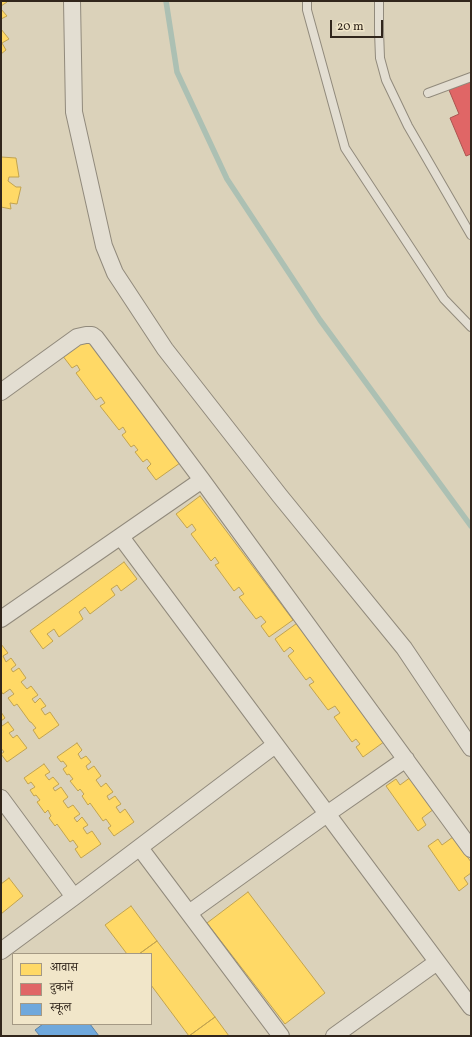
<!DOCTYPE html>
<meta charset="utf-8">
<style>
body{margin:0}
#map{position:relative;width:472px;height:1037px;overflow:hidden;background:#dbd2ba;font-family:Vollkorn,"Noto Serif Devanagari",serif}
canvas{display:block}
.frame{position:absolute;inset:0;border:2px solid #31261c;pointer-events:none}
.legend{position:absolute;left:12px;top:953px;width:140px;height:72px;box-sizing:border-box;background:#f1e6c9;border:1px solid #a49984;margin:0;padding:5px 7px;list-style:none;font-size:12px;color:#31261c}
.legend li{display:flex;align-items:center;gap:8px;height:20px}
.legend b{width:20px;border:1px solid #a49984}
.scale{position:absolute;left:330px;top:20px;width:53px;height:18px;box-sizing:border-box;border:2px solid #31261c;border-top:0;padding-left:5px;font-size:12px;line-height:14px;white-space:nowrap;color:#31261c;-webkit-text-stroke:3px #f1e6c9;paint-order:stroke}
</style>
<div id="map">
<canvas width="472" height="1037"></canvas>
<div class="frame"></div>
<ul class="legend">
<li><b style="height:11px;background:#ffd966"></b>आवास</li>
<li><b style="height:11px;background:#e06666"></b>दुकानें</li>
<li><b style="height:11px;background:#6fa8dc"></b>स्कूल</li>
</ul>
<div class="scale">20 m</div>
</div>
<script>
const context = document.querySelector('canvas').getContext('2d');
context.lineJoin = 'round';
function fill(path, color) { context.fillStyle = color; context.fill(path, 'evenodd'); }
const toPath = rows => new Path2D(rows.map(r => 'M' + r).join(''));
function strokePath(path, color, width, dash) { context.strokeStyle = color; context.lineWidth = width; context.lineCap = dash ? 'butt' : 'round'; context.setLineDash(dash || []); context.stroke(path); }
const homes = toPath([
 [1,1,5,1,7,2,1,6,1,1],
 [1,9,7,16,1,19,1,9],
 [1,29,9,39,2,43,6,50,1,54,1,29],
 [1,157,16,158,19,177,9,177,8,181,16,187,21,187,17,204,10,203,11,209,1,207,1,157],
 [86,338,180,463,156,480,147,468,151,464,147,459,143,462,135,452,138,450,134,445,131,447,122,435,126,432,123,427,119,430,100,406,105,403,101,397,96,400,76,373,80,370,77,365,72,368,62,355,86,338],
 [200,496,293,620,269,637,261,626,266,622,261,616,256,619,239,597,244,594,239,587,234,591,215,565,219,563,215,557,211,561,191,534,196,530,192,524,187,528,176,514,200,496],
 [124,562,137,579,121,591,117,585,111,589,115,595,90,614,85,607,79,612,83,619,59,637,54,629,47,634,53,641,43,649,30,631,124,562],
 [300,621,388,739,363,757,356,747,360,744,356,739,352,742,334,717,340,713,335,706,328,710,309,685,314,682,310,677,306,680,288,656,294,651,290,647,284,652,275,639,300,621],
 [1,644,8,653,3,656,6,662,11,658,16,665,11,669,13,672,19,668,26,678,21,682,27,689,31,686,38,695,32,699,35,703,40,698,46,706,41,709,45,715,50,712,59,725,39,739,33,730,36,728,31,722,30,722,17,704,14,706,8,698,14,694,10,689,3,694,1,691,1,644],
 [1,712,5,718,1,721,1,712],
 [8,722,14,730,9,733,13,738,17,735,27,748,7,762,1,754,4,752,1,748,1,724,2,726,8,722],
 [77,743,82,750,78,754,81,759,86,756,91,762,86,766,88,770,94,766,101,776,96,780,101,787,106,783,113,792,107,796,109,800,115,796,121,804,116,807,120,813,125,809,134,822,114,836,108,828,111,826,106,819,103,821,90,803,88,805,82,796,84,794,80,789,78,791,70,781,73,779,69,774,67,775,63,769,67,766,63,761,61,762,57,757,77,743],
 [44,764,50,772,45,775,49,780,53,777,59,784,53,788,55,791,61,787,68,797,63,801,68,808,73,805,80,814,74,818,77,822,82,817,88,825,83,828,87,834,92,831,101,844,81,858,75,849,78,847,73,840,70,842,57,824,55,826,49,818,51,816,48,810,45,813,37,802,40,800,36,795,34,796,30,790,35,787,31,782,28,784,24,778,44,764],
 [411,777,434,809,422,818,426,825,418,831,386,786,396,779,400,785,411,777],
 [453,837,471,862,471,873,464,878,468,884,459,891,428,846,438,839,442,845,453,837],
 [9,878,23,896,1,914,1,884,9,878],
 [248,892,325,993,285,1024,207,923,248,892],
 [131,906,157,941,139,954,127,954,105,925,131,906],
 [157,941,215,1017,189,1036,151,985,151,954,139,954,157,941],
 [215,1017,229,1036,189,1036,215,1017]
]);
fill(homes, '#ffd966');
strokePath(homes, '#c1a350', 1);
const shops = toPath([
 [471,81,471,154,466,156,450,118,459,114,449,90,471,81]
]);
fill(shops, '#e06666');
strokePath(shops, '#ac5350', 1);
const schools = toPath([
 [43,1024,90,1024,99,1036,40,1036,35,1030,43,1024]
]);
fill(schools, '#6fa8dc');
strokePath(schools, '#5c81a2', 1);
strokePath(toPath([
 [166,1,177,72,227,179,320,320,471,526]
]), '#acc0b3', 5.5);
const lane = toPath([
 [307,1,307,10,345,148,444,299,471,327],
 [379,1,379,31,380,58,386,80,408,126,471,235],
 [428,93,471,77]
]);
const street = toPath([
 [72,1,74,112,104,246,115,273,165,349,280,496,404,648,471,748],
 [1,392,77,337,86,335,92,335,96,338,202,480,471,849],
 [121,537,471,1007],
 [1,619,202,480],
 [1,798,74,897],
 [140,848,281,1036],
 [189,913,327,814,406,759],
 [1,951,74,897,275,745],
 [334,1036,437,962]
]);
strokePath(lane, '#918a7c', 10);
strokePath(street, '#918a7c', 18);
strokePath(lane, '#e3ded2', 8);
strokePath(street, '#e3ded2', 16);
</script>
